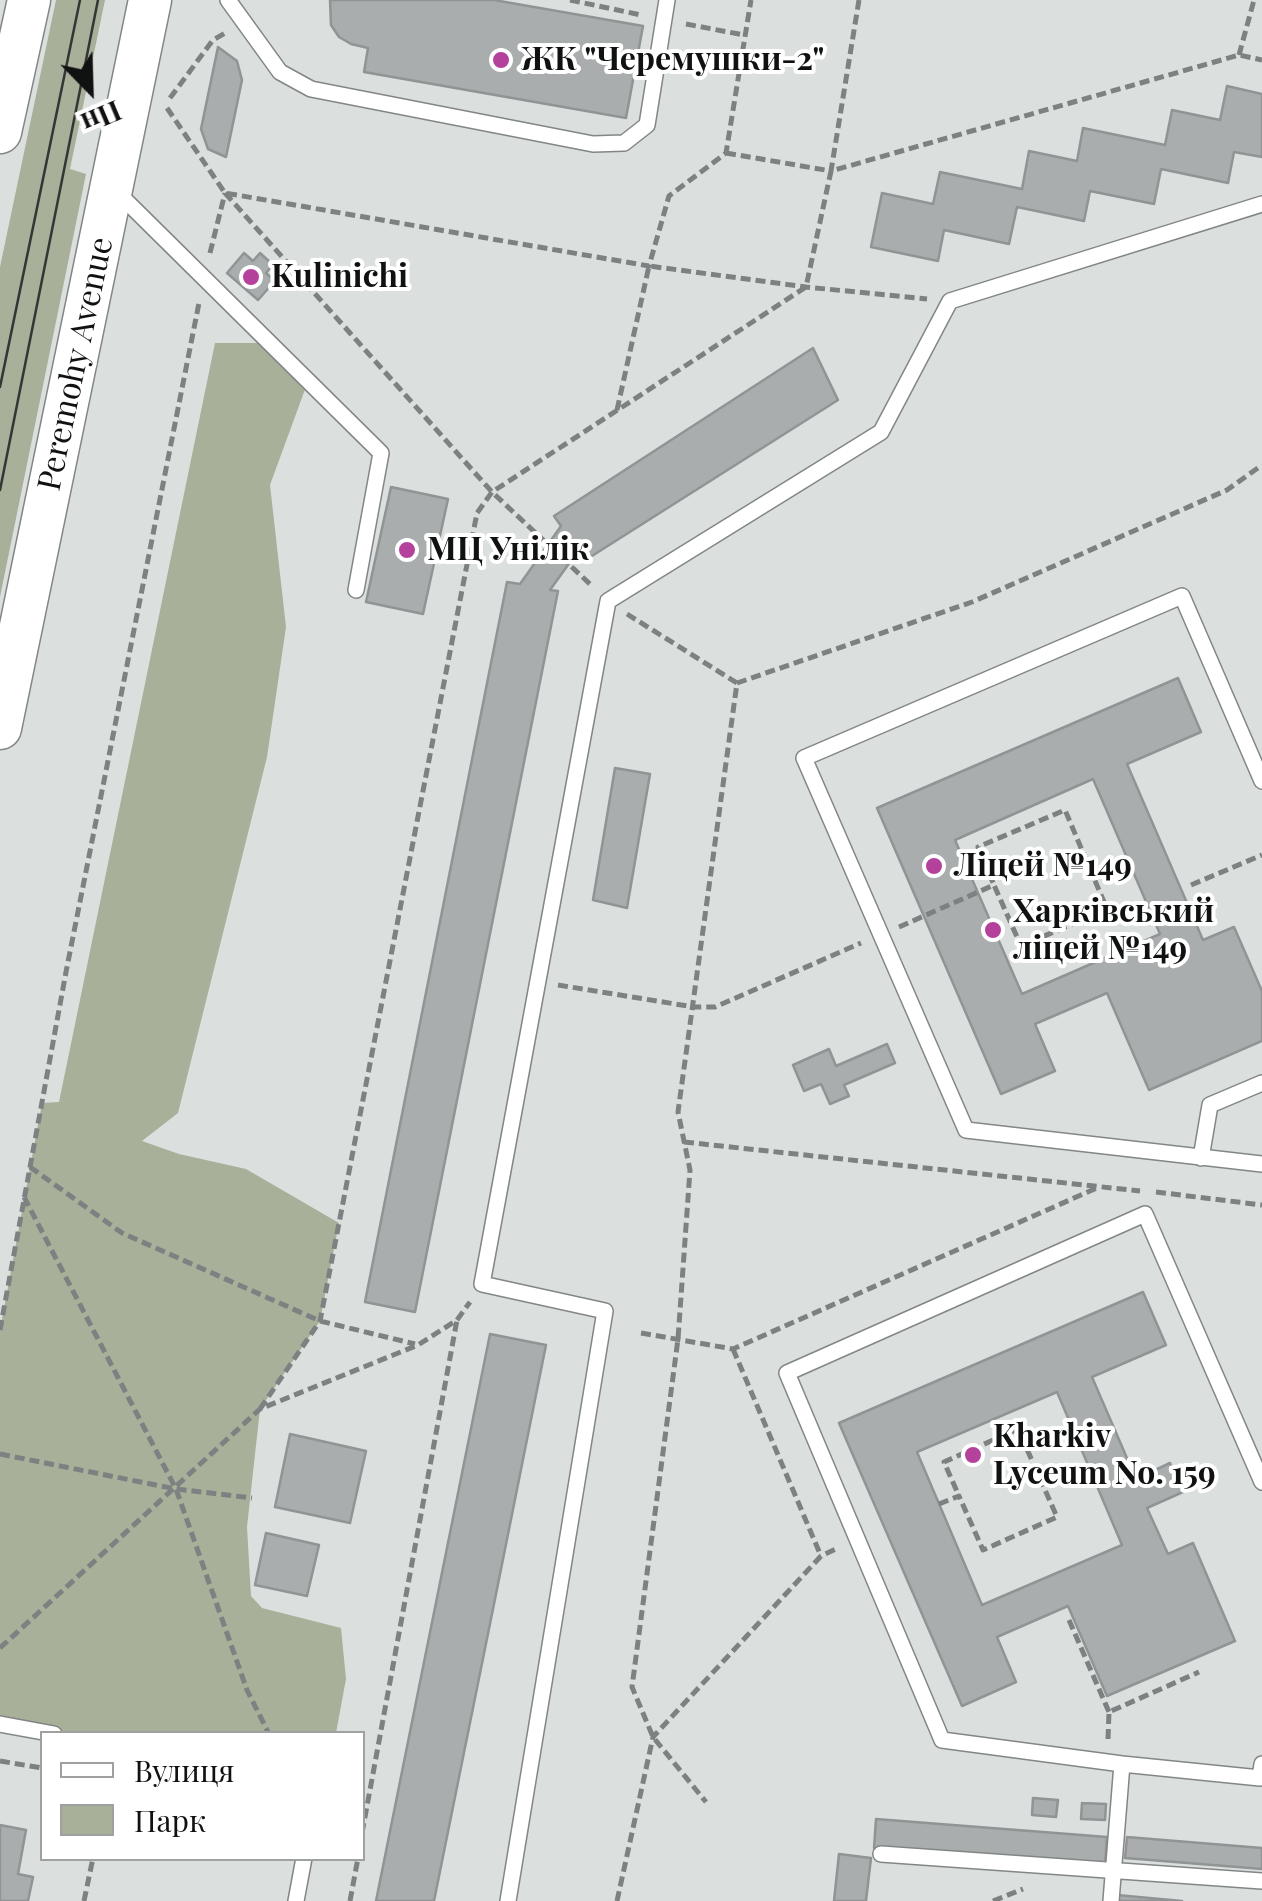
<!DOCTYPE html>
<meta charset="utf-8">
<style>
body{margin:0}
#map{position:relative;width:1262px;height:1901px;overflow:hidden;background:#dbe0df;font-family:"Playfair Display",serif}
canvas{display:block}
.legend{position:absolute;left:40px;top:1731px;width:325px;height:130px;box-sizing:border-box;background:#fff;border:2px solid #9fa0a0;margin:0;padding:12px 18px;list-style:none;font-size:30px;color:#101111}
.legend li{display:flex;align-items:center;gap:20px;height:50px}
.legend b{width:50px;border:2px solid #9fa0a0}
.north{position:absolute;left:40px;top:40px;width:100px;height:100px;-webkit-text-stroke:8px #fff;paint-order:stroke;rotate:157deg;font-size:28px;font-weight:700;line-height:40px;text-align:center;color:#101111}
.north::after{content:'';display:block;margin:auto;width:35px;height:45px;background:#101111;clip-path:polygon(50% 0,100% 100%,50% 72%,0 100%)}
</style>
<div id="map">
<canvas width="1262" height="1901"></canvas>
<ul class="legend">
<li><b style="height:12px;background:#fff"></b>Вулиця</li>
<li><b style="height:28px;background:#a8b099"></b>Парк</li>
</ul>
<div class="north">Пн</div>
</div>
<script>
const context = document.querySelector('canvas').getContext('2d');
context.lineJoin = 'round';
function fill(path, color) { context.fillStyle = color; context.fill(path, 'evenodd'); }
const toPath = rows => new Path2D(rows.map(r => 'M' + r).join(''));
function strokePath(path, color, width, dash) { context.strokeStyle = color; context.lineWidth = width; context.lineCap = dash ? 'butt' : 'round'; context.setLineDash(dash || []); context.stroke(path); }
function drawText(font, color, halo, rows, align = 'center') {
  context.font = font + ' "Playfair Display",serif'; context.lineWidth = 8; context.setLineDash([]); context.textBaseline = 'middle'; context.strokeStyle = halo; context.fillStyle = color; for (const [text, x, y, turn = 0] of rows) {
    context.save(); context.translate(x, y); context.rotate((+turn || 0) * Math.PI / 180); context.textAlign = isNaN(turn) ? turn : align; if (halo) context.strokeText(text, 0, 0); context.fillText(text, 0, 0); context.restore();
  }
}
fill(toPath([
 [56,0,105,0,70,169,86,174,0,597,0,267],
 [215,343,275,343,307,384,270,485,286,627,267,757,178,1113,142,1141,179,1154,246,1169,339,1223,320,1321,260,1409,247,1527,251,1596,262,1608,341,1628,346,1679,336,1733,54,1734,0,1724,0,1330,42,1103,59,1102]
]), '#a8b099');
const building = toPath([
 [330,0,494,0,643,26,626,118,364,72,368,48,351,44,339,37,331,25,330,0],
 [218,47,237,61,242,80,226,157,208,149,201,129,218,47],
 [1227,86,1262,94,1262,157,1234,152,1228,183,1161,169,1154,204,1090,191,1084,221,1017,207,1009,244,944,230,938,261,871,247,882,193,933,204,940,172,1022,189,1029,151,1077,161,1083,128,1165,145,1172,110,1220,120,1227,86],
 [244,253,253,261,260,253,273,265,266,273,275,281,258,300,227,273,244,253],
 [813,348,838,400,584,561,578,551,550,590,558,591,415,1312,365,1302,507,582,520,584,561,526,554,516,813,348],
 [391,487,448,499,423,614,366,602,391,487],
 [1178,678,1201,732,1127,764,1203,940,1234,927,1262,991,1262,1041,1149,1090,1107,993,1035,1024,1055,1071,1001,1094,877,808,1178,678],
 [1093,779,1160,934,1022,994,955,840,1093,779],
 [615,768,650,774,627,908,593,900,615,768],
 [887,1044,895,1063,844,1085,849,1096,830,1104,821,1084,804,1091,793,1065,829,1049,836,1066,887,1044],
 [1143,1292,1166,1345,1092,1377,1136,1479,1170,1463,1183,1492,1147,1508,1168,1554,1193,1543,1235,1641,1107,1696,1068,1606,997,1637,1016,1682,962,1706,839,1423,1143,1292],
 [1057,1392,1122,1545,982,1605,917,1452,1057,1392],
 [490,1334,546,1345,494,1604,434,1901,376,1901,490,1334],
 [290,1434,366,1451,350,1523,275,1507,290,1434],
 [266,1533,319,1545,307,1596,255,1585,266,1533],
 [1033,1798,1058,1800,1056,1817,1032,1815,1033,1798],
 [1082,1803,1106,1804,1105,1820,1081,1819,1082,1803],
 [876,1819,1107,1837,1105,1866,874,1848,876,1819],
 [0,1825,26,1830,18,1874,33,1877,28,1901,0,1901,0,1825],
 [1127,1837,1262,1848,1262,1869,1125,1858,1127,1837],
 [839,1854,871,1858,866,1901,834,1901,839,1854],
 [1117,1895,1182,1901,1117,1901,1117,1895]
]);
fill(building, '#a9adae');
strokePath(building, '#909495', 2.5);
const lane = toPath([
 [228,0,280,72,311,89,593,144,624,143,647,125,667,0],
 [117,192,381,453,356,590],
 [1262,781,1182,596,804,758,966,1130,1262,1164],
 [1201,1158,1210,1105,1262,1083],
 [1262,1482,1145,1214,787,1373,942,1740,1122,1764,1260,1778,1262,1764],
 [0,1724,54,1734],
 [881,1854,1262,1881],
 [296,1901,304,1858],
 [508,1901,605,1311,482,1284,608,601,881,432,950,301,1262,204],
 [1111,1901,1122,1764]
]);
const secondary = toPath([
 [0,132,29,0],
 [0,728,150,0]
]);
strokePath(lane, '#828685', 18);
strokePath(secondary, '#828685', 45);
strokePath(toPath([
 [570,0,641,15],
 [686,24,744,35],
 [1239,55,1254,0],
 [170,98,213,40,227,32],
 [167,108,225,193,649,266,669,196,726,153,751,0],
 [726,153,831,171,859,0],
 [225,193,492,492,591,585],
 [210,253,225,193],
 [617,410,649,266,806,287,927,299],
 [627,614,737,683,678,1112,690,1170,678,1339,632,1687,653,1737,706,1802],
 [737,683,972,602,1227,490,1262,465],
 [1191,885,1262,855],
 [899,927,994,885,1021,946,1107,909,1065,810,978,847,994,885],
 [558,985,694,1007,715,1007,861,943],
 [684,1142,1140,1191],
 [30,1167,122,1233,320,1321,415,1344],
 [1156,1192,1262,1205],
 [24,1197,176,1489,247,1690,269,1734],
 [0,1330,66,972,199,303],
 [641,1333,733,1349,1099,1187],
 [733,1349,821,1556],
 [260,1409,320,1321,477,513,492,492,806,287,831,171,1239,55,1262,60],
 [0,1454,176,1489,252,1498],
 [939,1504,959,1496,983,1550,1057,1517,1018,1429,944,1462,959,1496],
 [1069,1620,1109,1712],
 [0,1648,260,1409,418,1345,457,1320,470,1302],
 [1108,1739,1109,1712,1199,1672],
 [0,1761,42,1768],
 [362,1833,457,1320],
 [84,1901,93,1858],
 [350,1901,358,1858],
 [617,1901,653,1737,821,1556,836,1549],
 [993,1901,1023,1889]
]), '#7e8181', 5, [10, 5]);
strokePath(lane, '#fff', 15);
strokePath(secondary, '#fff', 42);
strokePath(toPath([
 [0,387,80,0],
 [0,490,98,0]
]), '#343635', 2.5);
for (const [x, y, r, color] of [
 [501,60,10,"#b4419b"],
 [251,277,10,"#b4419b"],
 [407,550,10,"#b4419b"],
 [934,866,10,"#b4419b"],
 [993,930,10,"#b4419b"],
 [973,1455,10,"#b4419b"]
]) { const dot = new Path2D(); dot.arc(x, y, r, 0, 2 * Math.PI); context.fillStyle = color; context.fill(dot); strokePath(dot, '#fff', 4); }
drawText('bold 32px', '#101111', '#fff', [
 ["ЖК \"Черемушки-2\"",521,60],
 ["Kulinichi",271,277],
 ["МЦ Унілік",427,550],
 ["Ліцей №149",954,866],
 ["Харківський",1013,912],
 ["ліцей №149",1013,949],
 ["Kharkiv",993,1437],
 ["Lyceum No. 159",993,1474]
], 'left');
drawText('32px', '#101111', '#fff', [
 ["Peremohy Avenue",76,364,-78]
]);
</script>
